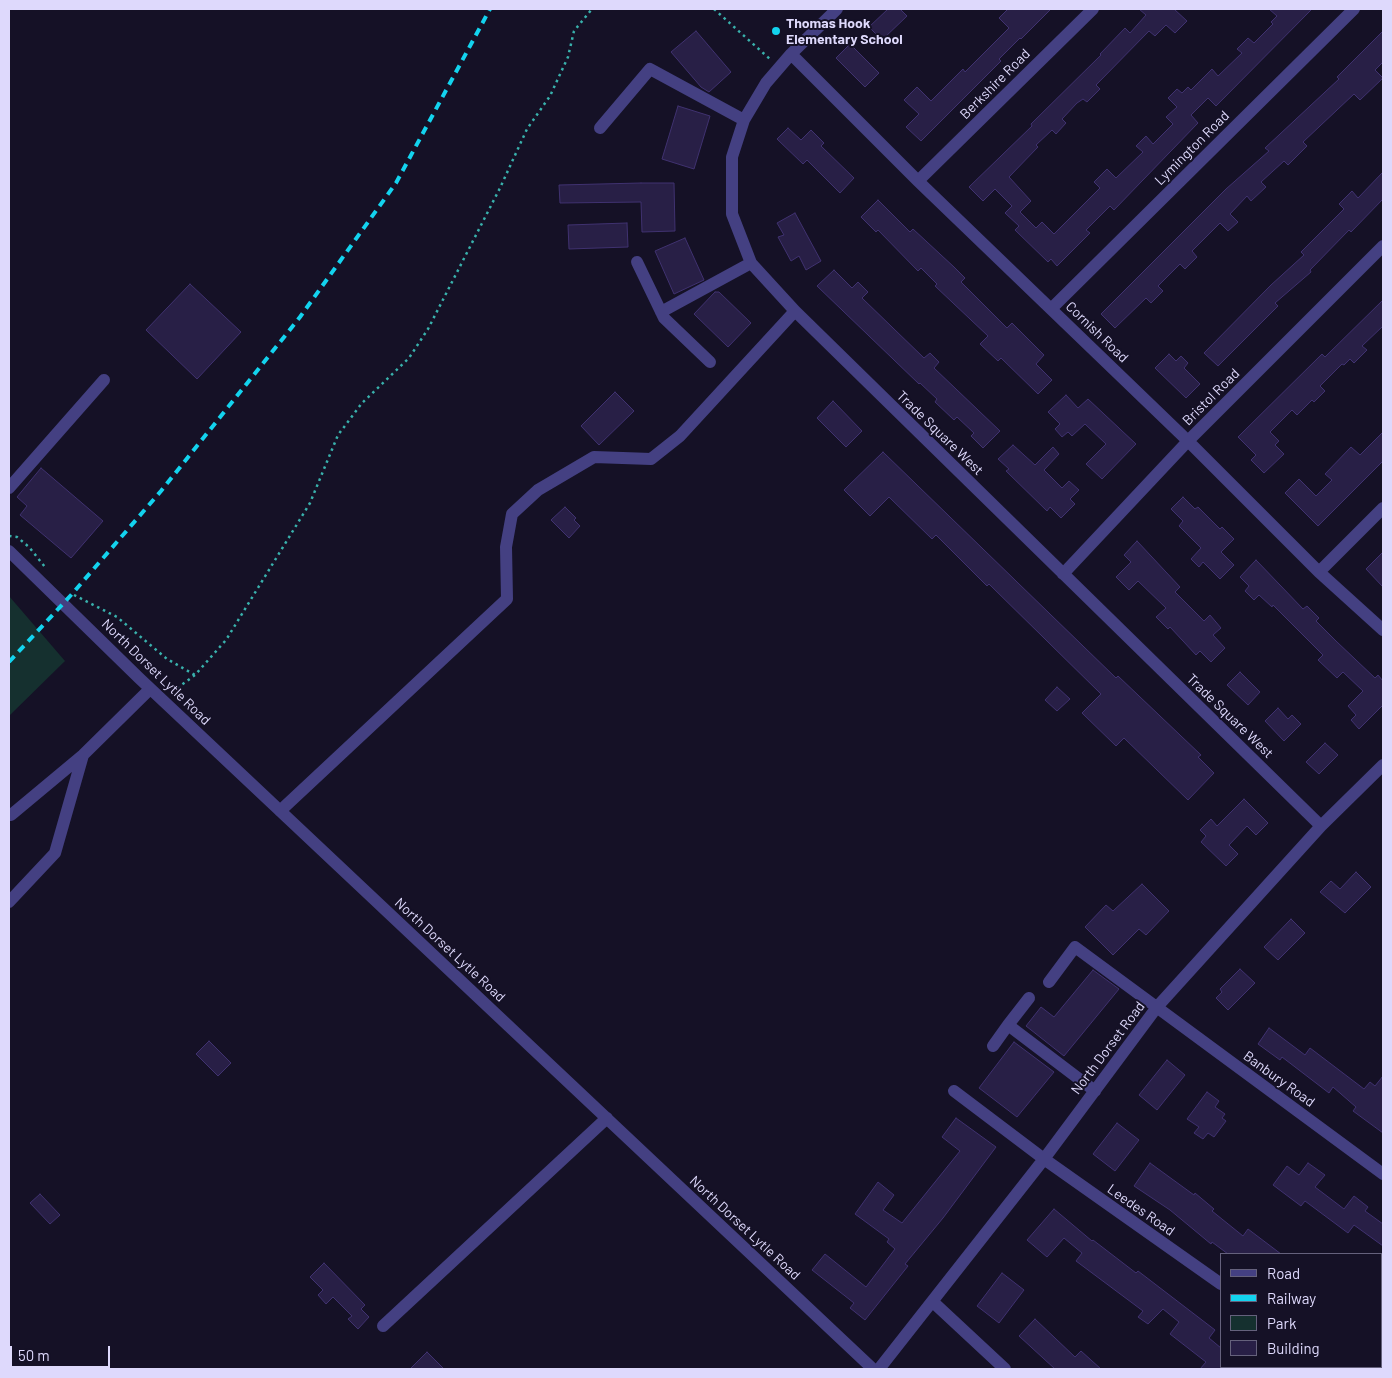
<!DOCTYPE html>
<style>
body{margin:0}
#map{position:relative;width:1392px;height:1378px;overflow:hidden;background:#151126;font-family:Barlow,sans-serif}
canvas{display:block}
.frame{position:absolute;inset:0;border:10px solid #ded9fc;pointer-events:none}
.legend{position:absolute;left:1220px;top:1253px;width:162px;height:115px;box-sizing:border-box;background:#151126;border:1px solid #65617c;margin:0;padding:6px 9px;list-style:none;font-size:15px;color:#ded9fc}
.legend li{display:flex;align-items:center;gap:10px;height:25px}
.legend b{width:25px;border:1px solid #65617c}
.scale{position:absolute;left:10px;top:1346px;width:100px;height:22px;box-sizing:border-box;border:2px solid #ded9fc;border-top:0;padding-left:6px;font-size:15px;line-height:18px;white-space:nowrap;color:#ded9fc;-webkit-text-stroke:4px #151126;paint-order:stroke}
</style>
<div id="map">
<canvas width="1392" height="1378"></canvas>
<div class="frame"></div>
<ul class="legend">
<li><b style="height:6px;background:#444082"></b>Road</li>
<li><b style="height:6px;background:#13d3ee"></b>Railway</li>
<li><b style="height:14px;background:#15302f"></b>Park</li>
<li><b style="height:14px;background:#281f46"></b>Building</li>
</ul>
<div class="scale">50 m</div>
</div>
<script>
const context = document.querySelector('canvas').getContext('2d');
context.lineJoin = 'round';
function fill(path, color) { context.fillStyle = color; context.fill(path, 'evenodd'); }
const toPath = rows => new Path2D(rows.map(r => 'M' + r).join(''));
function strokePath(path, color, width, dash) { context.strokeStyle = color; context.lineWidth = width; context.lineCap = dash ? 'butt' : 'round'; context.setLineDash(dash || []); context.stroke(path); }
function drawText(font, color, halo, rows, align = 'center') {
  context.font = font + ' Barlow,sans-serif'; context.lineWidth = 4; context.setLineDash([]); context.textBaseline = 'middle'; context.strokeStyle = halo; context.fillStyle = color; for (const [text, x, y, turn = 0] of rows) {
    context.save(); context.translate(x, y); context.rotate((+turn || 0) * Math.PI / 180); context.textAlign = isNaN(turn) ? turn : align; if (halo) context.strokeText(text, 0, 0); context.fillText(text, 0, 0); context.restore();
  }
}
fill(toPath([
 [9,596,65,661,9,716]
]), '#15302f');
const building = toPath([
 [888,9,900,9,907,16,882,40,869,27,888,9],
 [1008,9,1051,9,1021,39,1020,38,999,59,1001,61,921,141,906,127,919,114,904,100,917,87,931,101,963,69,965,72,1009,28,999,18,1008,9],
 [1139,9,1174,9,1187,21,1175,33,1166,25,1155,36,1149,31,1096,85,1100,89,1087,102,1083,99,1077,103,1062,119,1066,123,1056,134,1052,130,1036,145,1038,147,1009,177,1031,201,1020,212,1036,228,1042,222,1054,234,1100,188,1094,182,1107,169,1116,178,1143,152,1136,146,1146,136,1153,144,1173,124,1166,117,1177,107,1168,98,1177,89,1182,93,1188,87,1191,90,1212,69,1218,76,1242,53,1237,49,1248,38,1254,43,1273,24,1271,22,1277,16,1269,9,1312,9,1216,106,1208,98,1191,115,1198,123,1114,210,1110,206,1086,230,1090,233,1057,266,1051,259,1048,262,1015,230,1019,226,1005,213,1012,206,995,189,983,201,969,187,1032,126,1031,124,1101,55,1100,54,1125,28,1130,33,1146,15,1139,9],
 [696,31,731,72,709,92,701,87,671,52,696,31],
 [1383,31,1383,62,1375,70,1383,78,1360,100,1354,94,1303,142,1307,146,1288,165,1284,161,1261,182,1266,187,1251,201,1247,196,1230,214,1238,222,1228,231,1220,223,1192,251,1197,257,1185,269,1180,264,1158,286,1163,291,1151,303,1146,298,1115,328,1101,314,1226,189,1269,151,1265,148,1339,79,1337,77,1383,31],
 [850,44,879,73,865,87,836,58,850,44],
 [678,106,710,116,694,169,662,159,678,106],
 [788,128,801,140,811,130,824,143,821,146,854,178,840,193,807,160,803,164,777,139,788,128],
 [1383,172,1383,199,1351,232,1349,230,1310,270,1311,272,1275,303,1278,306,1218,366,1204,353,1271,285,1304,255,1301,252,1344,209,1339,204,1352,191,1358,198,1383,172],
 [641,183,674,183,675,231,642,232,641,202,560,203,559,185,641,183],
 [878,200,910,232,913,229,954,267,965,278,961,282,1007,328,1012,323,1044,355,1036,364,1052,380,1038,394,1001,358,998,361,980,344,988,336,935,286,937,284,921,268,918,271,878,230,876,232,861,217,878,200],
 [795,213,821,261,806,270,799,256,791,261,778,237,784,235,777,223,795,213],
 [627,223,628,247,569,249,568,225,627,223],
 [685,238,704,280,674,294,655,251,685,238],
 [834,270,852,288,858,282,868,292,862,298,924,358,930,353,939,362,934,368,1000,431,983,448,971,436,974,433,957,417,954,420,935,402,937,399,920,383,919,384,817,286,834,270],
 [190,284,241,332,197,379,146,330,190,284],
 [715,292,719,292,751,323,728,347,694,314,715,292],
 [1383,300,1383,326,1362,346,1367,350,1354,363,1350,359,1344,365,1342,364,1320,386,1325,391,1314,402,1312,400,1297,415,1292,410,1270,432,1279,441,1275,445,1284,454,1264,473,1251,460,1256,455,1238,437,1322,354,1325,357,1383,300],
 [1169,354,1176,361,1181,356,1188,363,1184,368,1200,384,1186,398,1155,368,1169,354],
 [615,392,634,411,599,445,581,426,615,392],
 [1066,395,1078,408,1088,399,1136,444,1102,479,1086,464,1106,444,1085,424,1072,436,1068,432,1062,437,1055,429,1060,424,1048,412,1066,395],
 [833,401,862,431,846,447,817,418,833,401],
 [1383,432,1383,461,1318,526,1285,493,1299,479,1316,496,1332,480,1325,474,1351,447,1360,455,1383,432],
 [1013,445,1035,465,1053,447,1059,454,1044,470,1062,488,1069,481,1079,490,1070,499,1075,504,1061,518,1050,507,1047,511,1006,471,1009,469,998,459,1013,445],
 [883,452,1116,678,1118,676,1201,755,1198,757,1214,773,1188,800,1124,738,1116,746,1082,713,1101,694,989,584,987,586,936,535,932,539,889,497,870,516,844,490,883,452],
 [41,468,103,521,71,558,20,515,27,506,17,497,41,468],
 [1183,497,1195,509,1198,507,1220,529,1222,527,1234,539,1221,552,1234,565,1220,579,1203,562,1199,567,1191,559,1201,548,1179,526,1183,521,1171,509,1183,497],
 [565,507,576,518,574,520,580,526,569,538,551,520,565,507],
 [1137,541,1180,587,1175,592,1204,621,1210,615,1221,628,1213,635,1225,648,1211,662,1200,651,1196,655,1170,627,1168,629,1156,617,1166,608,1138,581,1129,590,1116,577,1131,562,1124,555,1137,541],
 [1383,552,1383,587,1366,569,1383,552],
 [1256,560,1303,609,1307,606,1319,618,1316,621,1336,641,1375,678,1378,675,1383,681,1383,705,1359,729,1351,720,1356,715,1348,706,1363,691,1343,672,1337,678,1318,660,1323,655,1273,605,1272,607,1259,595,1254,600,1245,591,1249,586,1240,577,1256,560],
 [1240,672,1260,692,1248,705,1227,685,1240,672],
 [1057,687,1070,699,1057,711,1045,700,1057,687],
 [1278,708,1288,719,1292,715,1301,724,1284,741,1265,721,1278,708],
 [1325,743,1338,755,1319,774,1306,762,1325,743],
 [1244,799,1268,823,1256,835,1247,826,1229,845,1238,854,1226,866,1201,842,1206,836,1200,830,1211,819,1217,826,1244,799],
 [1356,872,1371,887,1345,913,1320,892,1331,881,1340,889,1356,872],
 [1142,884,1169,911,1146,935,1139,929,1113,955,1085,927,1106,905,1113,911,1142,884],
 [1291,919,1305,933,1278,960,1264,947,1291,919],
 [1240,969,1255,983,1228,1010,1216,998,1222,992,1220,989,1240,969],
 [1093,970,1119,989,1064,1056,1026,1026,1041,1007,1054,1017,1093,970],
 [1269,1028,1305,1055,1310,1048,1364,1089,1370,1082,1375,1086,1383,1076,1383,1133,1353,1111,1356,1107,1333,1087,1329,1093,1282,1057,1280,1060,1258,1044,1269,1028],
 [209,1041,231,1063,218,1076,196,1054,209,1041],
 [1014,1042,1054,1072,1017,1117,979,1088,1014,1042],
 [1167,1060,1185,1075,1157,1110,1139,1095,1167,1060],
 [1207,1092,1219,1101,1215,1107,1225,1114,1222,1118,1226,1121,1214,1137,1208,1133,1203,1139,1194,1133,1199,1127,1187,1119,1207,1092],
 [956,1118,996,1147,943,1218,905,1264,908,1266,865,1320,850,1308,854,1303,812,1270,825,1254,866,1287,895,1249,887,1242,889,1239,855,1214,878,1182,894,1195,883,1210,902,1223,960,1151,942,1137,956,1118],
 [1117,1123,1139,1140,1115,1171,1093,1154,1117,1123],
 [1150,1163,1194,1195,1195,1193,1214,1209,1212,1211,1243,1236,1248,1229,1281,1254,1228,1254,1212,1242,1211,1244,1170,1210,1134,1186,1150,1163],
 [1308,1163,1325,1175,1315,1187,1344,1209,1354,1196,1368,1207,1365,1211,1383,1224,1383,1246,1354,1225,1348,1233,1305,1201,1301,1206,1273,1185,1287,1166,1299,1175,1308,1163],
 [40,1194,60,1215,50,1224,30,1203,40,1194],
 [1054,1209,1092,1241,1093,1240,1136,1273,1138,1271,1215,1330,1209,1338,1221,1348,1221,1369,1200,1369,1206,1362,1170,1334,1179,1322,1163,1309,1148,1324,1138,1317,1143,1311,1076,1261,1082,1253,1064,1238,1047,1257,1027,1240,1054,1209],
 [324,1263,365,1305,361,1309,369,1317,358,1329,348,1319,352,1316,333,1297,326,1304,318,1295,323,1290,310,1277,324,1263],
 [1002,1273,1024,1290,999,1323,977,1306,1002,1273],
 [1035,1319,1075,1357,1081,1351,1101,1369,1055,1369,1019,1336,1035,1319],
 [427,1352,444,1369,410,1369,427,1352]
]);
fill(building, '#281f46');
strokePath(building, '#403270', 1);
strokePath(toPath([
 [714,9,771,60],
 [9,536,17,537,29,547,45,567],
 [74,595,117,617,167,659,195,675],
 [172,692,195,675,226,640,310,503,338,435,362,403,409,358,428,329,500,188,527,129,550,96,568,57,574,31,592,9]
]), '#39b1ac', 2.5, [2.5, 4]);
strokePath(toPath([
 [837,9,791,54,766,83,744,120,732,157,732,214,751,263,795,311,1321,826],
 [791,54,918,181,1188,441,1319,572,1383,630],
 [600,128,650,69,744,120],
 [918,181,1093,9],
 [637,262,664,318,710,362],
 [1052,308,1354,9],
 [661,312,751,263],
 [9,488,104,380],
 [9,551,139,678,873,1369],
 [1319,572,1383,508],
 [1063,574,1188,441,1383,246],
 [280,811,507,599,506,547,512,514,538,490,594,457,651,459,680,436,795,311],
 [11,815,83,755,150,689],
 [9,902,55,853,83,755],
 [1049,982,1075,947,1383,1174],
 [1008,1025,1029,998],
 [993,1046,1008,1025,1095,1091],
 [954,1091,1044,1159,1221,1284],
 [933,1302,1005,1369],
 [383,1326,607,1118],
 [879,1369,1044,1159,1157,1007,1321,826,1383,765]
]), '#444082', 12);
strokePath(toPath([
 [9,662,72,594,161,491,300,317,396,183,490,9]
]), '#13d3ee', 4, [8, 6]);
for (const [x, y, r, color] of [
 [776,31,5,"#13d3ee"]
]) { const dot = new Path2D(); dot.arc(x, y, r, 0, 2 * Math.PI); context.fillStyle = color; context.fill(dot); strokePath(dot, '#151126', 2); }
drawText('bold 14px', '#ded9fc', '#151126', [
 ["Thomas Hook",786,23],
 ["Elementary School",786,39]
], 'left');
drawText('14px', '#ded9fc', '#151126', [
 ["Berkshire Road",995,84,-45],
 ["Lymington Road",1192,148,-45],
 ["Cornish Road",1097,332,44],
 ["Bristol Road",1211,397,-45],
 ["Trade Square West",940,433,44],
 ["North Dorset Lytle Road",156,672,44],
 ["Trade Square West",1230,716,44],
 ["North Dorset Lytle Road",450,950,43],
 ["North Dorset Road",1108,1048,-53],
 ["Banbury Road",1279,1079,36],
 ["Leedes Road",1141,1210,35],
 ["North Dorset Lytle Road",745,1228,43]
]);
</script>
